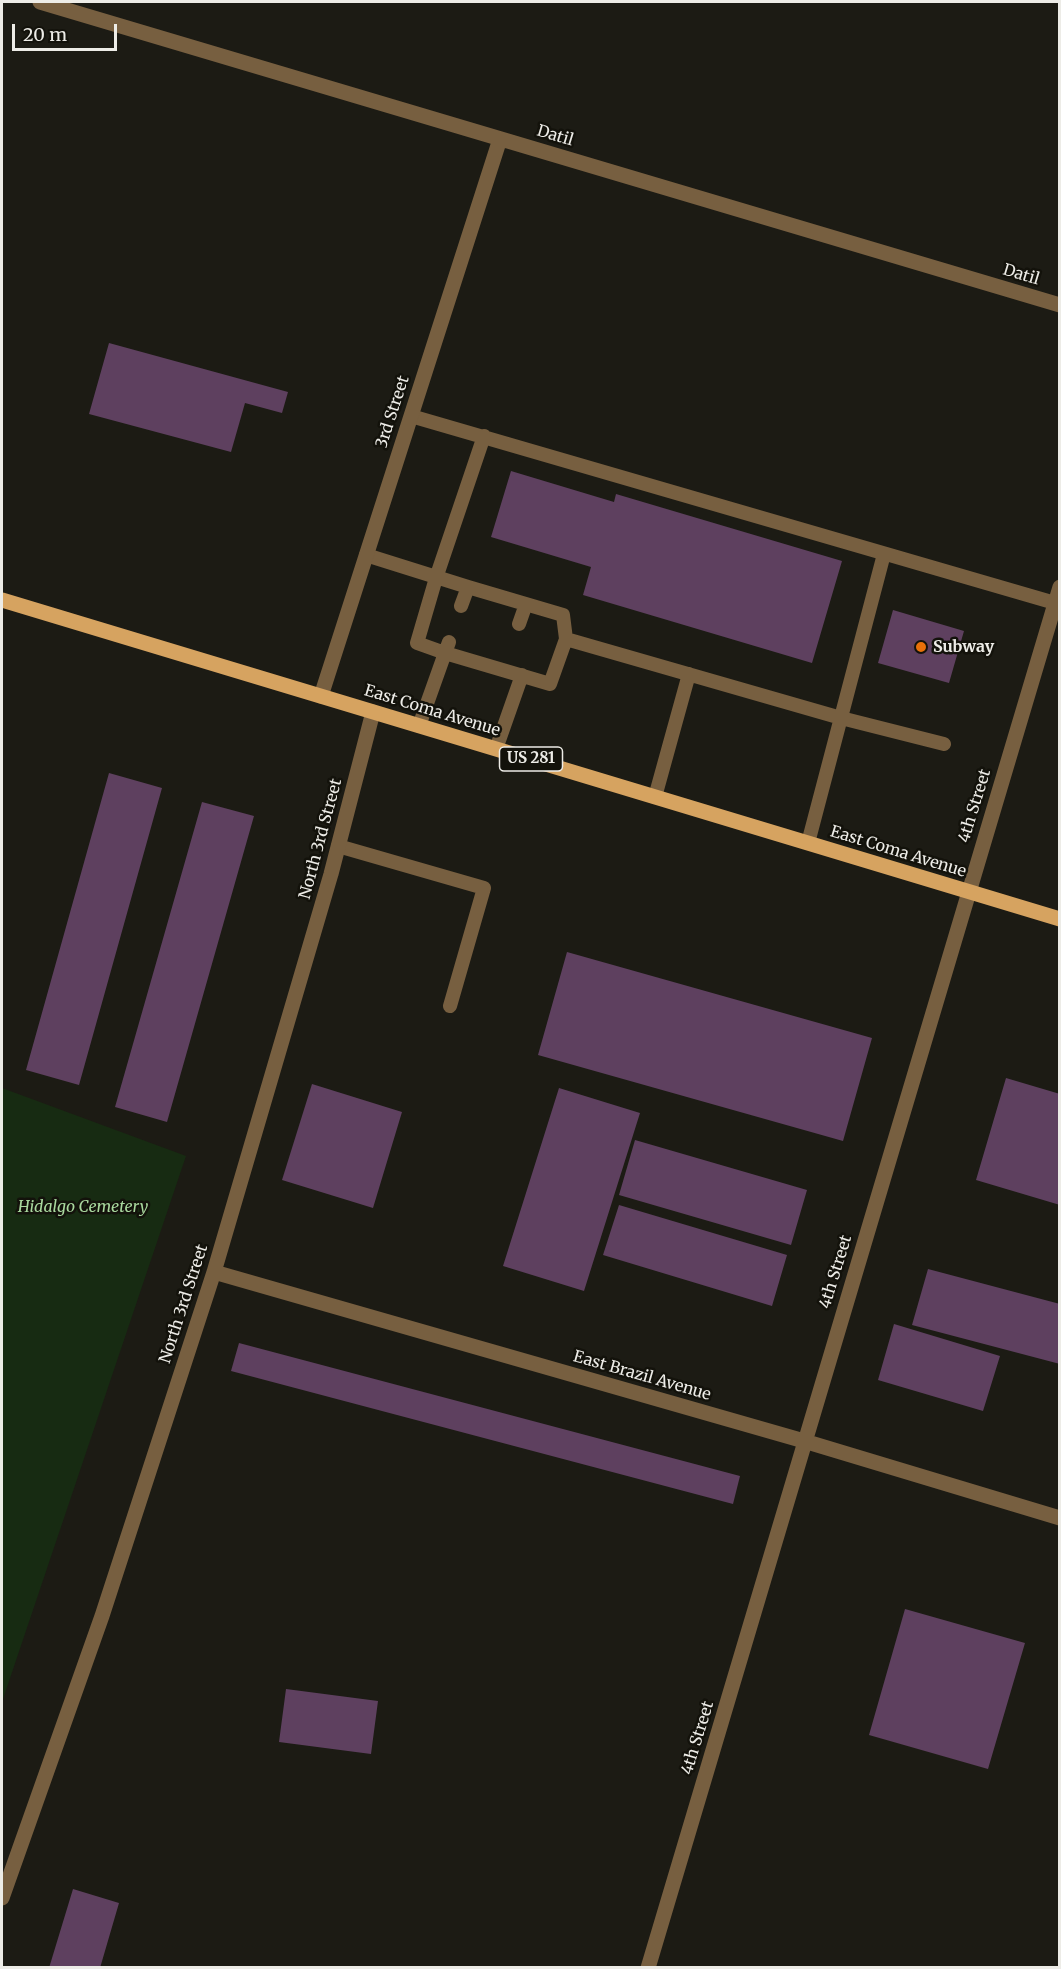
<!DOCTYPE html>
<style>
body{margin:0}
#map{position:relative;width:1061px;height:1969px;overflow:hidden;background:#1c1b14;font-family:Merriweather,serif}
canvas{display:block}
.frame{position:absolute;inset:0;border:3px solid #edece7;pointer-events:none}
.scale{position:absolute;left:12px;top:24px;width:105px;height:27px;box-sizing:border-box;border:3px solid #edece7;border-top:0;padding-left:8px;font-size:18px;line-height:21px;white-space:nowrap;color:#edece7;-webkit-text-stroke:4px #13120b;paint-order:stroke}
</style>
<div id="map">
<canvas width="1061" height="1969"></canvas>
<div class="frame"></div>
<div class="scale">20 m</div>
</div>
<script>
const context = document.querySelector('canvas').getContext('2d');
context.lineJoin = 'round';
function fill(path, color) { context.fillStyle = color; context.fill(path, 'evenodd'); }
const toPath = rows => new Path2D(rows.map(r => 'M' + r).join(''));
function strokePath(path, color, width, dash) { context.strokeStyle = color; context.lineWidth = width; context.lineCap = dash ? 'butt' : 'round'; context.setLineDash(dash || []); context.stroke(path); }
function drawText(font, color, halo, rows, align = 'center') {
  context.font = font + ' Merriweather,serif'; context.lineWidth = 5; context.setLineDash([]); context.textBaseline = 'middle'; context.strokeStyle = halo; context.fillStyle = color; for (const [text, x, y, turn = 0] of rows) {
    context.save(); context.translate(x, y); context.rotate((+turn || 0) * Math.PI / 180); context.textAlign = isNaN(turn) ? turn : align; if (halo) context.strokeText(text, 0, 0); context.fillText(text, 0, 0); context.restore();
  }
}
fill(toPath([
 [2,1088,186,1156,2,1702]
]), '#172b12');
fill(toPath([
 [109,343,288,392,282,413,245,403,231,452,89,414],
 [511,471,614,502,616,494,842,561,812,663,583,595,591,567,491,537],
 [893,610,964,631,949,683,878,663],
 [109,773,162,788,79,1085,26,1070],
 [202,802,254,816,167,1122,115,1107],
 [567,952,872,1038,843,1141,538,1055],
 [1006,1078,1060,1094,1060,1205,976,1180],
 [312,1084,402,1112,373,1208,282,1180],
 [559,1088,640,1113,584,1291,503,1266],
 [635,1140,807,1190,791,1245,619,1195],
 [619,1205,787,1255,772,1306,603,1255],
 [928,1269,1060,1304,1060,1364,912,1325],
 [894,1324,1000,1356,983,1411,878,1380],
 [239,1343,740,1476,733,1504,231,1371],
 [905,1609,1025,1643,988,1769,869,1735],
 [286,1689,378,1701,371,1754,279,1742],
 [73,1889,119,1903,100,1968,49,1968]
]), '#5e405f');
strokePath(toPath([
 [411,416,1055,603],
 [366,555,468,587,563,615,566,639,841,718,944,744],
 [461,606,468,587],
 [519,624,526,604],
 [449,642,445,653,417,643,436,578,484,436],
 [419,726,445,653,550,684,566,639],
 [496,749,522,675],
 [655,797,689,674],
 [808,843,884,554],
 [338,846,484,888,450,1006]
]), '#775f40', 14);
strokePath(toPath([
 [40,2,1060,305],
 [321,696,500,139],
 [214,1272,804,1441,1060,1518],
 [2,1898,102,1616,214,1272,331,874,373,712],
 [648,1968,1060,587]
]), '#775f40', 15);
strokePath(toPath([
 [2,600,1060,919]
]), '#d6a360', 15);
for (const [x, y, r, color] of [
 [921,647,6,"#e8710a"]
]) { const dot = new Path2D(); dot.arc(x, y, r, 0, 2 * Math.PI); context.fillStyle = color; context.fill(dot); strokePath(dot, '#13120b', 2); }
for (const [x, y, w] of [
 [531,759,63]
]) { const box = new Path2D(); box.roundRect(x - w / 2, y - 12, w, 24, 4.5); context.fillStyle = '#13120b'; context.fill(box); strokePath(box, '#edece7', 1.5); }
drawText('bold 15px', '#edece7', null, [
 ["US 281",531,759]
]);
drawText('16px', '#edece7', '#13120b', [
 ["Datil",555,136,17],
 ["Datil",1021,275,17],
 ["3rd Street",393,412,-72],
 ["East Coma Avenue",432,711,17],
 ["4th Street",975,806,-73],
 ["North 3rd Street",321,839,-75],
 ["East Coma Avenue",898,852,17],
 ["4th Street",836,1272,-73],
 ["North 3rd Street",184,1304,-72],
 ["East Brazil Avenue",642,1376,16],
 ["4th Street",698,1738,-73]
]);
drawText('bold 16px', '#edece7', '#13120b', [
 ["Subway",933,647]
], 'left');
drawText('italic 16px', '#a9d89e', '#13120b', [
 ["Hidalgo Cemetery",83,1207]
]);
</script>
